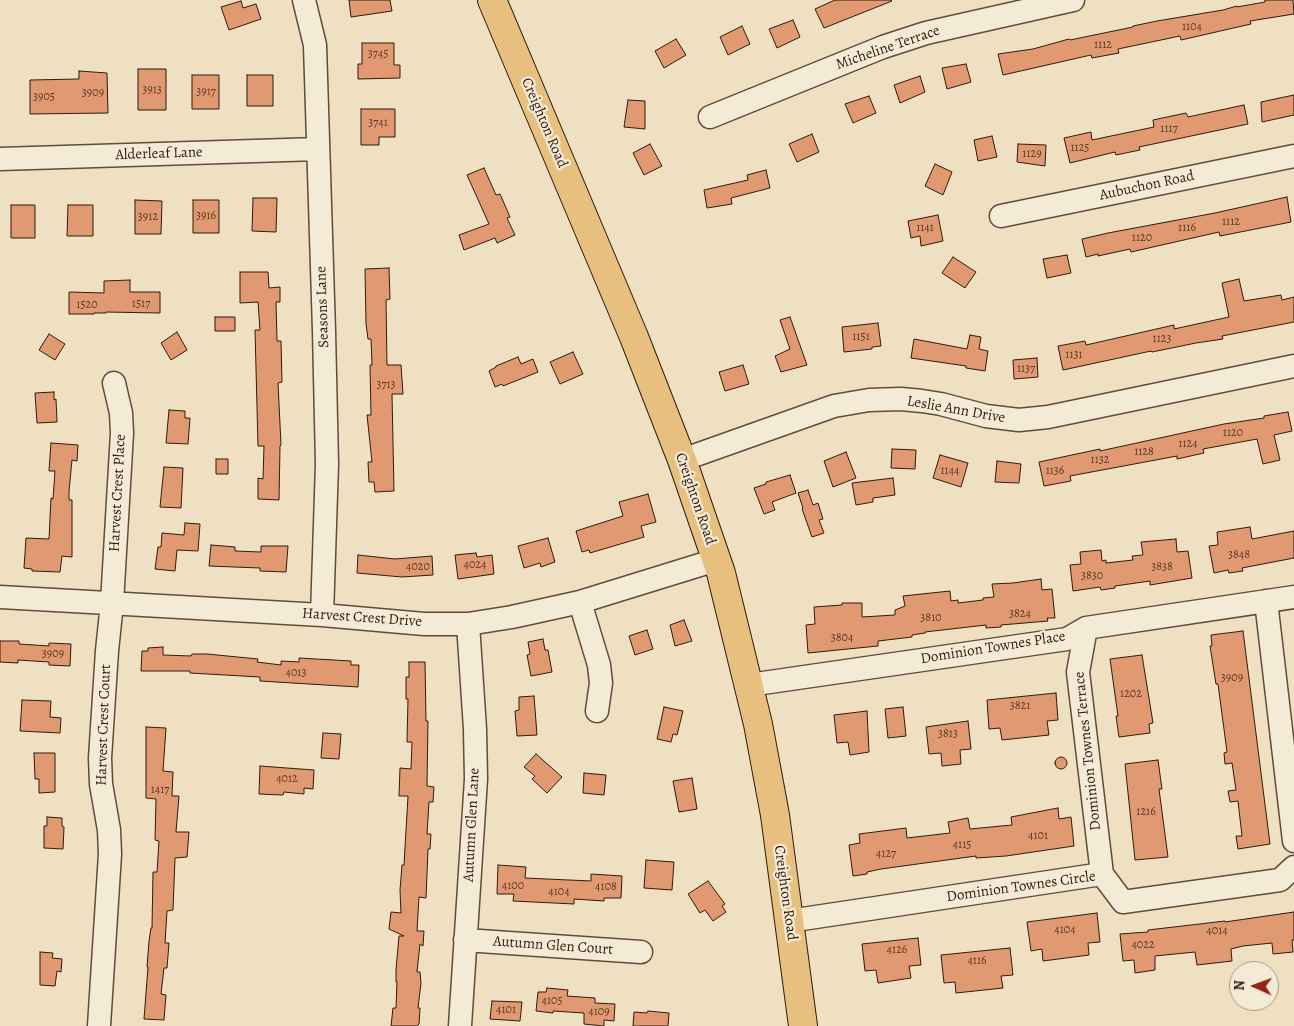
<!DOCTYPE html>
<style>
body{margin:0}
#map{position:relative;width:1294px;height:1026px;overflow:hidden;background:#eee0c0;font-family:Alegreya,serif}
canvas{display:block}
.north{position:absolute;left:1229px;top:961px;width:50px;height:50px;box-sizing:border-box;background:#f4ebd6;border:1px solid #a69886;border-radius:50%;rotate:272deg;font-size:14px;font-weight:700;line-height:20px;text-align:center;color:#301b0f}
.north::after{content:'';display:block;margin:auto;width:18px;height:22px;background:#8f2418;clip-path:polygon(50% 0,100% 100%,50% 72%,0 100%)}
</style>
<div id="map">
<canvas width="1294" height="1026"></canvas>
<div class="north">N</div>
</div>
<script>
const context = document.querySelector('canvas').getContext('2d');
context.lineJoin = 'round';
function fill(path, color) { context.fillStyle = color; context.fill(path, 'evenodd'); }
const toPath = rows => new Path2D(rows.map(r => 'M' + r).join(''));
function strokePath(path, color, width, dash) { context.strokeStyle = color; context.lineWidth = width; context.lineCap = dash ? 'butt' : 'round'; context.setLineDash(dash || []); context.stroke(path); }
function drawText(font, color, halo, rows, align = 'center') {
  context.font = font + ' Alegreya,serif'; context.lineWidth = 4.5; context.setLineDash([]); context.textBaseline = 'middle'; context.strokeStyle = halo; context.fillStyle = color; for (const [text, x, y, turn = 0] of rows) {
    context.save(); context.translate(x, y); context.rotate((+turn || 0) * Math.PI / 180); context.textAlign = isNaN(turn) ? turn : align; if (halo) context.strokeText(text, 0, 0); context.fillText(text, 0, 0); context.restore();
  }
}
const building = toPath([
 [349,0,390,0,392,11,351,17,349,0],
 [835,0,891,0,892,1,824,28,815,9,835,0],
 [1265,0,1293,0,1294,14,1250,21,1251,24,1181,40,1180,36,1118,49,1119,53,1092,58,1091,55,1003,75,998,54,1033,49,1069,39,1070,40,1133,27,1133,26,1157,21,1223,10,1237,6,1237,7,1265,2,1265,0],
 [241,1,243,8,256,4,261,19,229,30,221,7,241,1],
 [793,20,800,37,777,48,769,29,793,20],
 [742,26,750,44,728,55,720,37,742,26],
 [676,39,686,55,664,68,655,51,676,39],
 [362,43,394,43,394,65,400,65,400,78,358,79,358,64,362,64,362,43],
 [966,64,971,82,947,89,942,68,966,64],
 [138,69,166,69,166,110,138,110,138,69],
 [79,71,107,73,108,113,30,114,30,80,79,79,79,71],
 [192,75,219,75,219,109,192,109,192,75],
 [247,75,273,75,273,106,247,106,247,75],
 [920,76,925,92,900,103,894,85,920,76],
 [1294,95,1294,115,1262,122,1261,102,1294,95],
 [869,96,876,113,853,123,845,104,869,96],
 [628,100,645,101,645,129,624,127,628,100],
 [1244,105,1248,124,1139,147,1140,150,1116,155,1115,152,1070,163,1064,138,1091,132,1092,140,1154,127,1153,120,1186,113,1188,117,1244,105],
 [361,109,395,109,395,137,379,137,379,145,361,145,361,109],
 [812,134,819,152,797,162,789,144,812,134],
 [992,136,997,157,978,161,974,140,992,136],
 [650,144,662,166,644,175,633,153,650,144],
 [1018,144,1046,145,1045,166,1017,162,1018,144],
 [935,164,952,172,943,195,925,186,935,164],
 [484,168,496,195,500,194,510,217,507,218,515,235,497,243,495,238,464,250,459,235,489,224,467,175,484,168],
 [766,170,770,188,731,198,732,204,707,208,704,190,748,180,747,175,766,170],
 [1287,197,1291,222,1220,236,1219,232,1131,252,1130,249,1098,256,1098,254,1086,257,1082,239,1108,233,1215,213,1287,197],
 [253,198,277,198,276,232,252,231,253,198],
 [135,200,162,201,161,234,135,234,135,200],
 [193,200,219,200,219,233,193,233,193,200],
 [11,205,35,205,35,238,11,238,11,205],
 [68,205,93,205,93,236,67,236,68,205],
 [938,215,943,241,921,246,920,236,911,238,908,221,938,215],
 [1067,255,1071,273,1047,278,1043,259,1067,255],
 [953,257,976,272,965,288,942,273,953,257],
 [389,268,390,299,386,300,387,365,401,365,403,394,392,394,394,491,375,492,374,482,369,482,368,462,372,462,367,415,371,415,370,365,372,365,371,339,368,339,366,324,365,269,389,268],
 [240,272,268,272,269,288,280,287,280,302,276,302,277,341,281,341,282,382,278,383,281,445,280,446,279,500,258,499,258,478,263,479,264,446,258,446,255,330,260,330,258,302,240,303,240,272],
 [1239,279,1244,301,1281,295,1282,300,1294,297,1294,322,1222,336,1223,339,1196,343,1152,352,1151,351,1063,370,1058,346,1085,341,1086,345,1174,325,1174,329,1229,317,1222,283,1239,279],
 [130,280,130,292,160,292,160,313,106,312,106,313,94,313,94,314,69,314,69,292,104,293,104,281,130,280],
 [215,317,235,317,235,331,215,331,215,317],
 [790,317,807,365,781,372,775,356,790,349,780,320,790,317],
 [878,323,881,346,872,347,872,349,844,352,842,327,878,323],
 [177,332,187,350,171,360,161,343,177,332],
 [49,334,65,344,55,360,39,350,49,334],
 [970,335,981,337,979,349,988,351,985,371,966,368,966,366,911,358,914,339,967,349,970,335],
 [573,352,583,374,560,384,550,362,573,352],
 [518,357,521,364,533,359,538,372,503,386,502,384,495,387,489,371,496,367,496,366,518,357],
 [1037,358,1038,377,1014,379,1013,360,1037,358],
 [743,365,749,384,725,391,719,372,743,365],
 [54,392,54,400,56,399,57,422,37,423,35,393,54,392],
 [169,410,185,411,185,418,190,418,188,444,166,443,169,410],
 [1288,412,1292,431,1274,435,1280,460,1263,464,1257,439,1203,449,1204,453,1177,459,1177,456,1070,476,1071,481,1044,486,1039,462,1100,449,1100,451,1224,424,1264,418,1264,416,1288,412],
 [51,443,78,445,77,461,72,460,69,491,69,500,72,500,72,557,62,556,60,572,32,571,32,569,24,568,26,538,49,539,51,498,53,499,55,471,49,471,51,443],
 [892,449,916,450,915,469,891,468,892,449],
 [846,452,856,478,833,487,824,461,846,452],
 [940,455,968,463,961,487,933,478,940,455],
 [216,459,228,459,228,474,216,474,216,459],
 [997,461,1021,464,1019,483,995,482,997,461],
 [164,467,183,468,181,508,160,507,164,467],
 [790,475,796,493,772,502,775,510,764,514,754,488,766,484,766,482,790,475],
 [893,478,895,495,873,498,873,502,856,505,852,483,893,478],
 [808,490,813,505,818,503,823,519,819,520,824,533,812,537,802,509,803,508,798,493,808,490],
 [648,494,656,522,641,526,644,537,590,553,589,550,582,552,576,531,623,516,619,502,648,494],
 [185,523,200,524,198,551,177,550,175,571,155,569,158,547,161,547,162,533,184,535,185,523],
 [1250,527,1252,539,1294,531,1294,558,1242,568,1243,571,1229,573,1228,570,1214,573,1209,546,1218,545,1217,532,1250,527],
 [548,538,555,562,541,567,540,563,524,568,518,546,548,538],
 [1176,539,1177,552,1188,551,1192,578,1150,585,1150,581,1115,586,1115,588,1101,590,1100,587,1073,591,1070,565,1081,564,1080,552,1101,550,1102,561,1106,560,1106,563,1133,560,1132,556,1143,555,1141,542,1176,539],
 [211,545,235,547,235,551,261,552,261,546,288,546,286,572,260,571,260,568,209,566,211,545],
 [476,553,477,557,492,555,494,574,458,579,455,555,476,553],
 [358,555,395,559,432,556,433,575,402,577,357,573,358,555],
 [1041,579,1042,590,1052,589,1055,618,1047,618,1048,621,1001,625,1001,627,986,628,986,625,925,632,925,633,912,635,912,637,878,641,878,646,808,653,806,625,815,624,814,607,842,605,842,603,862,603,862,617,895,615,895,610,905,606,903,596,950,591,951,601,958,600,958,603,983,600,983,598,994,597,992,584,1013,583,1041,579],
 [684,620,692,641,675,646,670,625,684,620],
 [647,630,653,649,635,655,629,636,647,630],
 [1243,631,1270,844,1238,849,1236,836,1242,836,1238,801,1230,802,1228,791,1236,790,1232,763,1225,764,1224,753,1227,752,1218,684,1216,684,1210,646,1212,646,1211,635,1243,631],
 [543,639,545,650,548,650,552,672,531,676,527,655,530,654,528,642,543,639],
 [0,641,19,641,19,644,49,646,49,643,71,644,70,666,49,665,49,662,18,660,18,663,0,662,0,641],
 [163,647,163,655,191,656,192,654,207,654,258,659,257,662,281,665,281,661,299,662,299,658,351,661,351,665,359,665,358,687,260,681,260,677,190,673,190,671,141,671,142,651,148,651,148,648,163,647],
 [1142,655,1153,723,1149,724,1150,733,1119,737,1116,716,1118,716,1110,659,1142,655],
 [409,662,425,662,426,721,428,721,427,786,434,787,433,802,429,802,427,834,431,834,430,849,428,849,426,898,419,897,417,931,424,931,423,946,420,944,417,972,420,972,421,983,418,1008,420,1008,419,1024,417,1026,391,1026,393,1008,396,1008,397,982,396,982,396,970,399,936,404,936,389,929,391,912,401,913,400,890,402,865,404,865,408,796,399,796,400,768,411,769,412,742,407,742,408,699,406,699,406,677,409,677,409,662],
 [1056,693,1058,720,1047,721,1049,735,1002,740,1000,728,989,729,987,700,1056,693],
 [534,696,537,735,517,736,515,711,519,710,519,697,534,696],
 [22,700,51,701,50,717,61,718,60,733,20,731,22,700],
 [664,707,683,711,677,735,673,734,671,742,657,739,664,707],
 [903,707,906,736,888,738,885,709,903,707],
 [867,711,869,752,850,755,848,742,837,743,834,715,867,711],
 [968,721,971,749,960,750,961,764,942,766,941,753,929,754,926,727,968,721],
 [146,727,166,728,163,771,173,772,172,796,179,796,176,832,189,832,187,857,175,858,173,910,167,911,165,943,169,943,167,968,164,968,161,994,166,995,164,1020,144,1019,148,967,147,967,149,941,151,928,152,928,153,872,157,872,159,841,155,840,156,799,146,798,146,727],
 [323,733,341,734,339,759,321,758,323,733],
 [34,753,55,753,55,792,39,793,39,779,35,779,34,753],
 [536,754,562,777,547,793,532,779,535,776,524,767,536,754],
 '1055 763a6 6 0 1 1 12 0a6 6 0 1 1-12 0Z',
 [1158,760,1162,789,1159,789,1168,857,1135,860,1125,764,1158,760],
 [260,766,314,770,313,789,304,788,304,794,284,792,283,795,259,794,260,766],
 [584,773,606,775,604,795,583,793,584,773],
 [692,778,697,809,679,812,673,781,692,778],
 [1058,808,1059,819,1071,817,1074,846,1006,856,976,858,976,856,881,869,867,872,867,874,853,876,849,845,860,843,859,834,906,828,907,838,950,833,948,822,968,818,970,829,1012,825,1011,817,1058,808],
 [47,817,62,818,62,826,64,827,63,849,44,848,44,826,47,826,47,817],
 [646,860,674,862,672,890,644,888,646,860],
 [498,865,526,867,525,878,591,881,591,874,622,876,621,898,604,898,604,901,574,899,574,904,513,901,514,894,497,894,498,865],
 [708,881,725,904,722,906,726,912,713,921,705,910,700,913,688,894,708,881],
 [1294,912,1294,940,1292,940,1293,952,1273,954,1272,943,1243,946,1231,949,1232,961,1197,965,1195,952,1155,956,1155,970,1135,973,1134,960,1123,961,1120,934,1148,932,1148,930,1225,921,1225,922,1294,912],
 [1097,913,1100,942,1088,943,1089,955,1043,961,1042,949,1031,951,1027,922,1097,913],
 [918,938,921,965,909,966,911,978,878,983,876,970,865,971,862,944,918,938],
 [1010,948,1013,975,1001,976,1003,988,956,993,955,982,944,983,941,955,1010,948],
 [40,952,53,953,52,958,62,959,61,972,57,971,55,986,40,985,40,952],
 [547,988,568,990,567,996,595,998,595,1003,615,1004,614,1021,604,1020,604,1026,584,1024,584,1013,553,1011,553,1013,536,1011,538,992,546,992,547,988],
 [492,1001,522,1002,520,1021,490,1019,492,1001],
 [648,1011,669,1013,668,1026,633,1026,634,1012,647,1013,648,1011]
]);
fill(building, '#e09971');
strokePath(building, '#301b0f', 1);
const minor = toPath([
 [304,0,315,45,324,331,327,464,322,615],
 [710,117,883,47,926,33,1073,0],
 [0,159,318,149],
 [1001,216,1294,156],
 [682,460,834,406,869,400,901,399,922,401,941,404,986,416,1019,420,1048,417,1294,366],
 [0,597,322,615,424,624,468,624,512,617,580,602,716,560],
 [1266,601,1294,841],
 [580,602,599,665,601,683,597,711],
 [1086,628,1078,672,1102,874],
 [749,685,1067,639,1086,628,1294,597],
 [789,921,1102,874,1123,902,1280,880,1294,867],
 [465,940,641,952],
 [99,1026,110,854,109,830,101,784,100,758,107,651,112,603,122,433,121,413,114,383],
 [460,1026,476,779,475,729,468,624]
]);
const major = toPath([
 [492,0,634,337,682,460,721,573,758,724,775,815,803,1026]
]);
strokePath(minor, '#604c3b', 25);
strokePath(major, '#301b0f', 30);
strokePath(minor, '#f4ebd6', 22);
strokePath(major, '#e7c080', 28);
drawText('12px', '#5c3a28', null, [
 ["1104",1192,27],
 ["1112",1103,45],
 ["3745",378,54],
 ["3913",152,90],
 ["3917",206,92],
 ["3909",93,93],
 ["3905",44,97],
 ["3741",378,123],
 ["1117",1169,129],
 ["1125",1080,148],
 ["1129",1032,154],
 ["3916",206,216],
 ["3912",148,217],
 ["1112",1231,222],
 ["1141",925,228],
 ["1116",1187,228],
 ["1120",1142,238],
 ["1517",141,304],
 ["1520",87,305],
 ["1151",861,337],
 ["1123",1162,339],
 ["1131",1074,355],
 ["1137",1026,369],
 ["3713",386,385],
 ["1120",1233,433],
 ["1124",1188,444],
 ["1128",1144,452],
 ["1132",1100,460],
 ["1144",950,471],
 ["1136",1055,471],
 ["3848",1239,555],
 ["4024",475,565],
 ["4020",418,567],
 ["3838",1162,567],
 ["3830",1092,576],
 ["3824",1020,614],
 ["3810",931,618],
 ["3804",842,638],
 ["3909",53,654],
 ["4013",296,673],
 ["3909",1232,678],
 ["1202",1131,694],
 ["3821",1020,706],
 ["3813",948,734],
 ["4012",287,779],
 ["1417",160,790],
 ["1216",1146,812],
 ["4101",1038,836],
 ["4115",962,845],
 ["4127",886,854],
 ["4100",513,886],
 ["4108",606,887],
 ["4104",559,892],
 ["4104",1065,930],
 ["4014",1217,931],
 ["4022",1143,945],
 ["4126",897,950],
 ["4116",977,961],
 ["4105",552,1001],
 ["4101",506,1010],
 ["4109",599,1012]
]);
drawText('15px', '#301b0f', '#f4ebd6', [
 ["Micheline Terrace",888,48,-19],
 ["Creighton Road",544,123,67],
 ["Alderleaf Lane",159,154,-2],
 ["Aubuchon Road",1147,186,-12],
 ["Seasons Lane",323,307,-92],
 ["Leslie Ann Drive",956,410,10],
 ["Harvest Crest Place",118,493,-87],
 ["Creighton Road",695,499,71],
 ["Harvest Crest Drive",362,618,4],
 ["Dominion Townes Place",993,648,-9],
 ["Harvest Crest Court",104,725,-88],
 ["Dominion Townes Terrace",1088,751,-96],
 ["Autumn Glen Lane",472,825,-87],
 ["Dominion Townes Circle",1021,887,-8],
 ["Creighton Road",785,893,82],
 ["Autumn Glen Court",553,946,4]
]);
</script>
